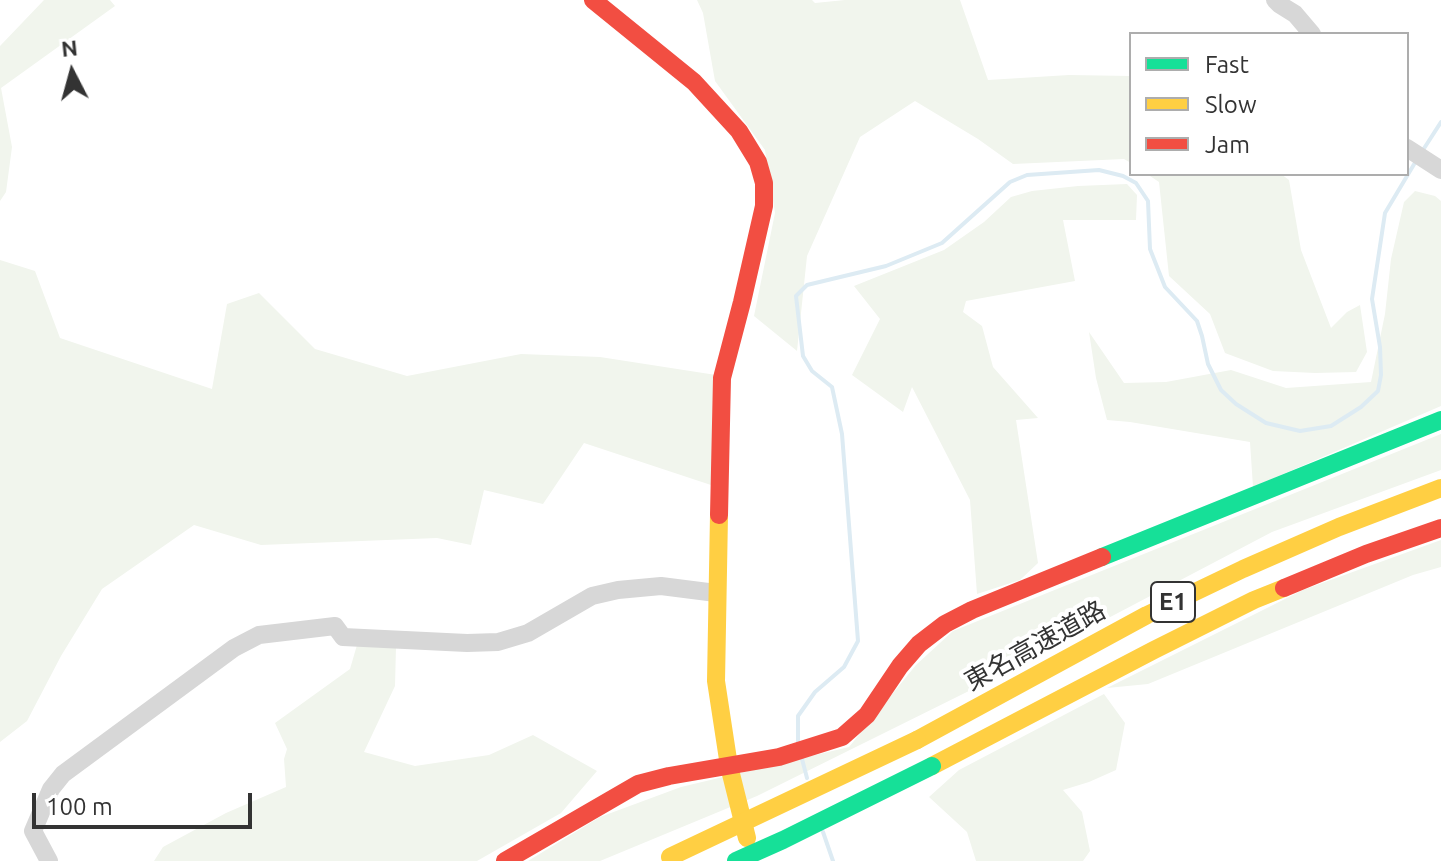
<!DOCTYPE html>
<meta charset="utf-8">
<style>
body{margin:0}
#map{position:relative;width:1441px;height:861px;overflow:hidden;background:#fff;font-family:Ubuntu,sans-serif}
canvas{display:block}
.legend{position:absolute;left:1129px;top:32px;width:280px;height:144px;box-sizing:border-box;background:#fff;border:2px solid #adadad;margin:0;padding:10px 14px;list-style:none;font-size:24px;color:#333}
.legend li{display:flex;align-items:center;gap:16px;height:40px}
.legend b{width:40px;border:2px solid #adadad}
.north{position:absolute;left:32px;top:32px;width:80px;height:80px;-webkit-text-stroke:6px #fff;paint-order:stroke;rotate:354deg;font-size:22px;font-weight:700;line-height:32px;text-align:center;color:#333}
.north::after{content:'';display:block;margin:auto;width:28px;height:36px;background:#333;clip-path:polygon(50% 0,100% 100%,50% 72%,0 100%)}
.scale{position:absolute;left:32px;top:793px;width:220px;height:36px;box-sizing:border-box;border:4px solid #333;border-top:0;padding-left:10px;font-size:24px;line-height:28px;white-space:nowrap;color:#333;-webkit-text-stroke:6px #fff;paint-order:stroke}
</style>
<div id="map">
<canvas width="1441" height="861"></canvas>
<ul class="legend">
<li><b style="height:10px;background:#16e098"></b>Fast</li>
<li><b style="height:10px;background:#ffcf43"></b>Slow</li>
<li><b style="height:10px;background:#f24e42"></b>Jam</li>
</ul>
<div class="north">N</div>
<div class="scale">100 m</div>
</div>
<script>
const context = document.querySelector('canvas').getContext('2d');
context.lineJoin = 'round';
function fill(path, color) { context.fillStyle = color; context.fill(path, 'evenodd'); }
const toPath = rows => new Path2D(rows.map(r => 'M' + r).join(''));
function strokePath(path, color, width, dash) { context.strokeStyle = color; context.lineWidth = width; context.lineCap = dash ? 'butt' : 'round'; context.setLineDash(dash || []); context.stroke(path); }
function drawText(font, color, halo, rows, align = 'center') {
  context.font = font + ' Ubuntu,"Noto Sans JP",sans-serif'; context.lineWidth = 8; context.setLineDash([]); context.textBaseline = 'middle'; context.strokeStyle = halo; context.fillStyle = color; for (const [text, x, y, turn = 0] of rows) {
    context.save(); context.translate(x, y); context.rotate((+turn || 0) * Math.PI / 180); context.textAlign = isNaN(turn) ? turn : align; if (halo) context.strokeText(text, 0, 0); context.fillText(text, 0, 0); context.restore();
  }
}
fill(toPath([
 [44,0,110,0,115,6,1,88,12,147,6,192,0,201,0,46],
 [697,0,812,0,815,3,845,0,960,0,988,80,1069,75,1131,76,1131,163,1124,159,1013,164,978,139,915,101,860,137,807,256,797,351,754,316,775,213,765,150,715,81,703,13],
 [1147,174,1281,174,1289,180,1301,250,1331,328,1347,312,1360,305,1367,352,1356,372,1315,373,1273,371,1225,353,1210,314,1169,276,1159,182],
 [1127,184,1137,195,1136,220,1063,220,1075,281,966,301,963,312,982,326,993,367,1038,418,1016,420,1038,563,1020,580,977,594,970,500,912,387,903,412,852,375,880,319,854,286,944,250,984,222,1011,197,1032,191,1078,186],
 [1415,191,1435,196,1441,201,1441,406,1253,487,1250,442,1130,422,1107,420,1096,378,1089,332,1124,383,1166,382,1231,370,1286,388,1371,382,1385,314,1391,259,1404,202],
 [0,260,35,271,60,338,212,389,227,304,259,293,315,349,407,376,521,354,600,357,716,375,714,486,584,443,543,504,484,490,471,545,437,538,261,545,194,525,102,589,61,656,27,721,0,742],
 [1441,434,1441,470,1272,532,979,686,757,796,600,861,528,861,600,817,681,787,849,747,916,665,953,631],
 [1441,540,1441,567,1413,575,1148,684,1107,688,1303,590],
 [357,645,396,647,395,686,364,752,415,766,489,755,533,735,597,771,561,813,477,861,154,861,163,847,226,813,286,787,284,759,287,749,275,723,350,669],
 [1104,694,1125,723,1116,770,1089,782,1063,790,1082,812,1090,851,1083,861,976,861,967,832,929,797,959,770]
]), '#f1f5ed');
strokePath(toPath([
 [1423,150,1441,122],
 [798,743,798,716,815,692,844,667,858,641,842,434,832,387,812,371,803,356,796,296,807,285,886,266,942,243,1010,182,1027,175,1099,170,1123,176,1136,183,1148,201,1150,249,1165,287,1197,321,1202,336,1208,364,1221,390,1236,404,1266,423,1300,431,1331,426,1361,407,1378,391,1381,375,1380,347,1372,299,1385,213,1416,161],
 [802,759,807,778],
 [823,832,833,861]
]), '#ddebf3', 4);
strokePath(toPath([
 [1275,0,1279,4,1295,14,1312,34],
 [1407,148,1441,170],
 [49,861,33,831,51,789,63,774,234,648,259,635,335,626,343,637,467,643,498,642,528,633,592,596,618,590,661,586,716,593]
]), '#d7d7d7', 18);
strokePath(toPath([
 [1102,557,1441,420]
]), '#16e098', 18);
strokePath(toPath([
 [719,515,716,681,729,766,747,838],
 [917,740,1147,615,1243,569,1339,527,1441,488],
 [932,766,1154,650,1254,600,1284,588]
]), '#ffcf43', 18);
strokePath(toPath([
 [593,0,694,82,739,131,758,162,764,183,764,206,742,302,722,378,719,515],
 [1284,588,1366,554,1441,528],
 [505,861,638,784,669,776,779,757,842,737,867,715,900,666,919,644,945,624,972,610,1102,557]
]), '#f24e42', 18);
strokePath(toPath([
 [736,861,783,840,932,766]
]), '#16e098', 18);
strokePath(toPath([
 [670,857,917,740]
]), '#ffcf43', 18);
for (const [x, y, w] of [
 [1173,602,44]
]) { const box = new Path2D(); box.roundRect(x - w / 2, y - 20, w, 40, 6); context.fillStyle = '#fff'; context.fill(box); strokePath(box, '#333', 2); }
drawText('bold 24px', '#333', null, [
 ["E1",1173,602]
]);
drawText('26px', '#333', '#fff', [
 ["東名高速道路",1035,646,-29]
]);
</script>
